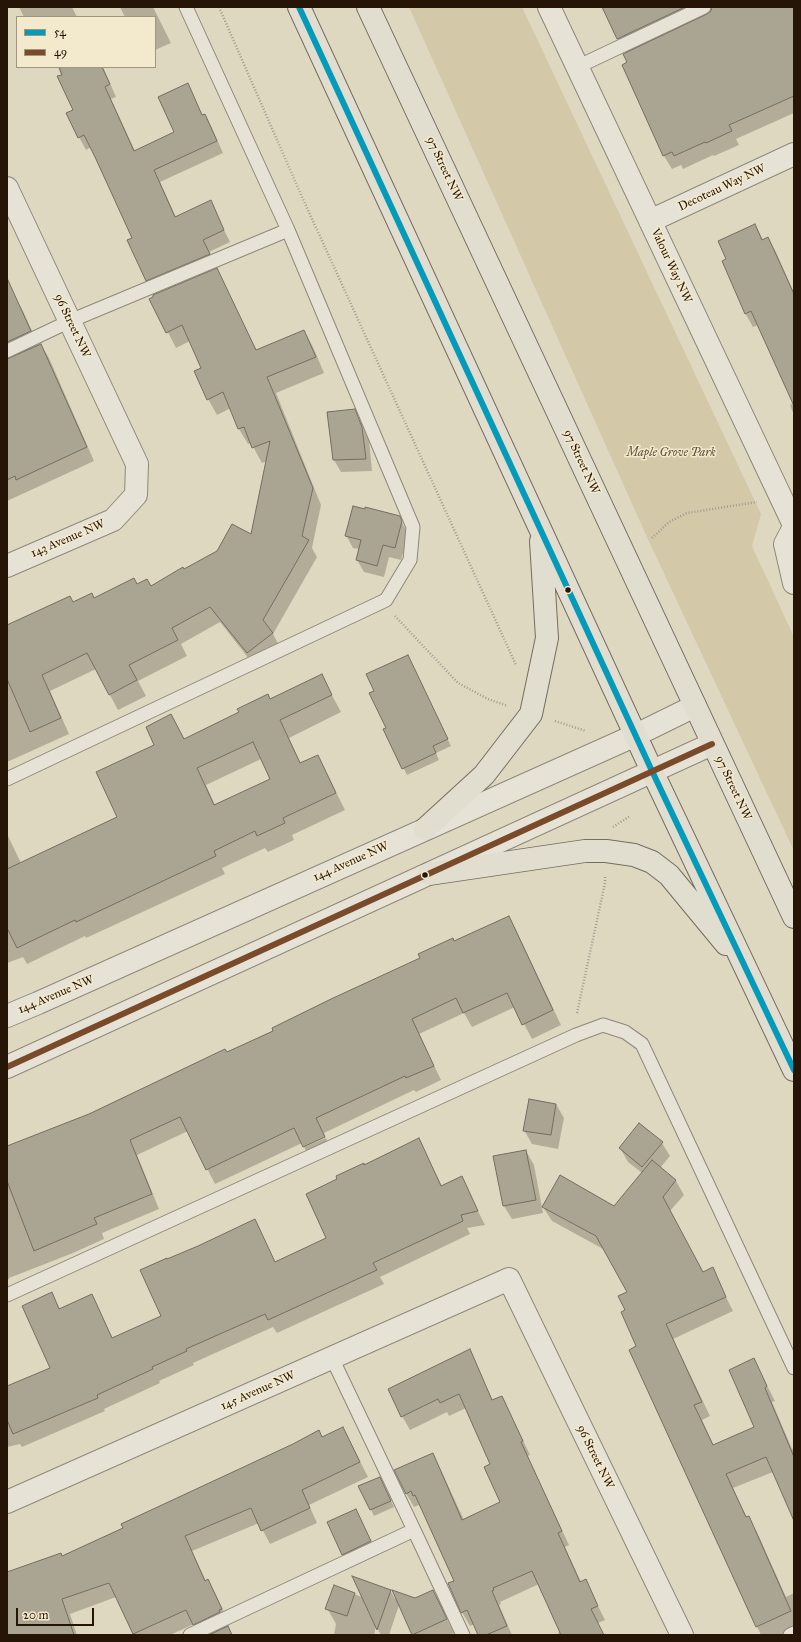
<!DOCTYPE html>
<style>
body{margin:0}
#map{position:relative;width:801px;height:1642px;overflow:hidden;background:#dfd8c0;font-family:"IM FELL Great Primer",serif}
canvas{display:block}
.frame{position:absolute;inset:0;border:8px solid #261507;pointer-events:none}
.legend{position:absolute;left:16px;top:16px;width:140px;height:52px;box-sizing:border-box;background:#f3eace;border:1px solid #a1957e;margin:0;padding:5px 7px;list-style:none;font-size:12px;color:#261507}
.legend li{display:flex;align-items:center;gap:8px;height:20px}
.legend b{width:20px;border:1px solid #a1957e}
.scale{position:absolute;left:16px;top:1608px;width:78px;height:18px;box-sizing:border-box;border:2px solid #261507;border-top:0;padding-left:5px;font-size:12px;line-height:14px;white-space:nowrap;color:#261507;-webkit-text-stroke:3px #f3eace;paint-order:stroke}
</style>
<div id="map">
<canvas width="801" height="1642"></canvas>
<div class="frame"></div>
<ul class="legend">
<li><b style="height:5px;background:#049aba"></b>54</li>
<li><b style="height:5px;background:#7a4b2a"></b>49</li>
</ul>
<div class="scale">20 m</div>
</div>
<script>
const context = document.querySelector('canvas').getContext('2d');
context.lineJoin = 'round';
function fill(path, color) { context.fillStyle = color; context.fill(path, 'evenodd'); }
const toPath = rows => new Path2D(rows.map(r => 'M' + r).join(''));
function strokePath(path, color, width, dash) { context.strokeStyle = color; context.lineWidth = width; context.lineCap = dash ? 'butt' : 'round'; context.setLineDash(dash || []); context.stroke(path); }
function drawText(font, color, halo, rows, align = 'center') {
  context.font = font + ' "IM FELL Great Primer",serif'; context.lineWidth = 3; context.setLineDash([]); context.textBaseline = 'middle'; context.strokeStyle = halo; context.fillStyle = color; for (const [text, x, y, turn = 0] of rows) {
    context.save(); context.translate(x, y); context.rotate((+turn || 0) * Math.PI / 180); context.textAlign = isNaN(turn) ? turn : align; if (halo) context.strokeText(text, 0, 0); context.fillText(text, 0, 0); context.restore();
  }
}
fill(toPath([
 [409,7,522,7,761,514,752,546,794,637,794,851,646,535]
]), '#d3c9a9');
fill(toPath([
 [19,7,72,7,77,17,24,17],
 [120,7,153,7,171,43,155,50,155,17,125,17],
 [603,7,794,7,794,113,736,139,739,145,714,156,713,155,683,169,681,165,672,169,664,156,623,65,628,63,626,54],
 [58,67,103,67,116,97,111,99,135,151,176,132,187,85,203,116,205,115,212,128,223,153,160,182,176,217,210,201,230,242,209,252,216,266,154,292,147,280,133,238,91,147,86,150,79,137,74,110],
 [755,225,763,240,768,238,776,252,794,293,794,415,790,405,794,403,758,325,753,327,745,313,727,259],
 [216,270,257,351,304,331,313,347,324,373,276,393,321,505,312,548,317,557,273,634,281,649,257,669,220,622,181,644,187,656,138,681,146,696,118,710,96,669,50,691,69,734,7,762,7,634,73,603,94,599,137,585,151,587,252,536,267,461,262,463,251,443,248,444,239,429,231,408,217,415,208,399,202,368,190,341,176,348,151,299],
 [7,291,13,294,23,311,39,346,41,345,49,358,94,461,7,501,7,383,17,356,11,346,7,348],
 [354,410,369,440,372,471,341,472,334,460],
 [399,517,408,534,401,560,389,557,384,577,364,572,357,560,359,549,353,548,346,535],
 [411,662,451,746,436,753,439,760,407,775,384,730,387,728,375,691],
 [321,675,341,712,289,738,301,764,318,756,345,810,292,835,294,840,268,852,265,848,222,868,225,874,86,938,85,936,27,964,23,957,7,963,7,834,21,863,118,818,171,715,184,739],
 [261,759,270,780,215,805,206,785],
 [509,917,517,932,561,1025,532,1039,515,1007,472,1027,464,1013,419,1034,441,1080,416,1092,414,1090,324,1133,325,1136,303,1146,302,1143,215,1184,188,1131,137,1155,159,1209,102,1233,104,1239,73,1253,9,1278,9,1279,7,1280,7,1147,53,1130,227,1053,454,942],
 [556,1104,564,1118,558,1149,532,1144,524,1130],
 [326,1138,332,1152,312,1161,304,1147],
 [419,1140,442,1186,461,1177,485,1225,467,1228,470,1234,380,1277,384,1284,277,1333,273,1327,193,1363,194,1365,159,1381,160,1383,104,1409,105,1411,22,1447,20,1444,7,1447,7,1387,52,1368,52,1294,60,1309,92,1295,113,1339,162,1316,167,1260,254,1221,275,1262,328,1238,364,1166],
 [662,1143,670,1156,660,1168,676,1181,684,1195,670,1211,703,1273,712,1269,733,1311,673,1339,710,1416,702,1420,714,1446,756,1428,754,1360,775,1401,772,1402,792,1449,794,1448,794,1517,773,1472,733,1488,747,1518,757,1532,786,1597,794,1593,794,1635,761,1635,630,1350,638,1347,626,1311,628,1292,605,1250,552,1221,543,1207,614,1207,642,1173,628,1162,620,1148],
 [526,1151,534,1165,543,1213,512,1219,504,1206],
 [469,1351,493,1401,501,1397,509,1411,530,1455,527,1456,569,1545,565,1547,581,1582,585,1580,605,1620,598,1623,604,1635,556,1635,561,1631,539,1584,500,1602,501,1604,499,1605,512,1635,479,1635,475,1624,470,1626,462,1612,455,1581,422,1509,419,1505,414,1507,406,1493,433,1455,440,1468,464,1520,501,1503,492,1464,466,1408,449,1416,447,1412,410,1430,402,1416],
 [343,1428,368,1477,309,1505,317,1523,270,1544,259,1523,192,1551,206,1581,208,1581,216,1595,229,1623,227,1624,232,1635,200,1635,194,1624,170,1635,134,1635,116,1597,70,1614,77,1635,7,1635,7,1577,62,1557],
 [383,1484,394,1507,374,1516,360,1486],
 [356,1510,378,1555,350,1568,342,1554],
 [335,1587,362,1597,390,1590,395,1599,415,1599,433,1591,454,1633,449,1635,413,1635,399,1605,389,1635,381,1635,376,1626,374,1635,334,1635,336,1624,327,1608]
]), '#0003');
const building = toPath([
 [602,7,685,7,617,39,602,7],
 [712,7,794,7,794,96,729,125,732,131,706,143,705,142,674,156,672,152,663,156,622,65,627,62,623,54,707,14,711,11,712,7],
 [59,67,102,67,110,84,105,87,134,151,174,132,158,97,188,83,202,115,205,114,217,141,154,170,175,217,211,200,224,230,203,240,210,254,146,281,127,240,132,238,95,157,84,135,78,138,66,113,73,110,57,76,62,75,59,67],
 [755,224,762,240,768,237,794,294,794,406,751,311,745,314,722,261,726,259,718,241,755,224],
 [217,268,256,350,304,330,316,357,267,377,313,488,302,536,309,540,263,620,273,633,247,653,210,607,172,628,178,640,129,665,137,680,109,695,87,653,42,675,61,718,30,732,7,679,7,625,70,596,73,602,92,593,94,598,134,578,137,584,147,579,151,586,183,567,184,569,217,551,232,524,251,534,270,441,252,448,244,427,238,429,223,392,207,400,194,371,201,368,182,325,166,333,149,299,153,297,153,295,217,268],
 [7,278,31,331,7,342,7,278],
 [41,344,87,447,16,480,15,476,7,480,7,359,41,344],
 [355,409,362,427,366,459,333,460,327,412,355,409],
 [353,506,365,509,365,507,400,516,402,521,395,548,383,545,377,566,356,560,361,540,345,536,353,506],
 [408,655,448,739,433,746,436,753,402,769,383,729,386,728,369,693,374,691,366,674,408,655],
 [322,674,332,695,280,720,300,763,318,755,336,793,283,818,285,823,257,836,255,831,214,851,216,856,76,922,75,920,17,948,7,928,7,869,117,817,96,772,154,745,146,727,171,714,184,739,239,712,237,709,268,694,270,699,322,674],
 [253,742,270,779,214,805,197,768,253,742],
 [509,916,553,1010,522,1025,507,993,463,1013,456,998,412,1019,434,1066,406,1078,405,1076,316,1118,325,1137,303,1147,294,1128,206,1170,180,1117,130,1140,152,1194,94,1218,97,1224,34,1251,7,1181,7,1146,89,1114,225,1049,227,1052,273,1031,272,1028,331,999,420,958,418,954,453,938,454,941,509,916],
 [529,1099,556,1104,551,1135,523,1131,529,1099],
 [639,1123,663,1142,642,1167,619,1148,639,1123],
 [419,1138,441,1186,462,1176,478,1211,461,1215,463,1221,373,1263,377,1270,268,1320,265,1314,186,1349,187,1351,152,1367,153,1369,97,1395,98,1398,13,1434,7,1420,7,1386,50,1368,22,1306,52,1292,59,1309,92,1294,112,1338,161,1316,140,1270,167,1258,167,1259,198,1246,255,1219,275,1262,326,1238,306,1194,337,1179,336,1176,364,1163,364,1165,419,1138],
 [526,1150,536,1200,503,1206,493,1156,526,1150],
 [652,1160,676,1180,663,1197,703,1272,713,1267,726,1297,666,1324,702,1402,694,1405,713,1445,754,1427,729,1370,754,1358,767,1386,765,1388,794,1457,794,1521,766,1457,726,1474,746,1517,749,1516,791,1611,756,1627,629,1350,636,1346,621,1312,625,1310,618,1296,627,1292,596,1236,542,1207,560,1175,614,1206,652,1160],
 [470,1349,492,1400,502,1396,523,1441,521,1442,562,1531,558,1533,580,1582,586,1579,598,1606,591,1609,604,1635,561,1635,532,1571,493,1588,494,1590,492,1591,507,1626,486,1635,478,1635,467,1610,461,1613,448,1583,454,1581,415,1495,413,1496,411,1491,406,1494,394,1470,433,1453,462,1520,500,1502,484,1467,490,1464,459,1394,440,1403,438,1399,401,1417,388,1389,470,1349],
 [343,1427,360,1462,302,1490,310,1508,261,1531,251,1508,185,1536,205,1581,208,1579,222,1609,219,1610,220,1612,193,1625,186,1610,133,1634,109,1583,62,1599,74,1635,7,1635,7,1572,61,1553,62,1556,123,1528,121,1524,293,1444,319,1430,322,1437,343,1427],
 [380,1477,391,1501,370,1510,358,1486,380,1477],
 [356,1509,371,1541,342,1555,327,1522,356,1509],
 [352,1576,391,1590,377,1630,352,1576],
 [334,1585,355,1593,347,1616,325,1609,334,1585],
 [392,1590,415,1598,433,1590,447,1619,412,1635,392,1590],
 [228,1626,232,1635,209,1635,228,1626]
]);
fill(building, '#aaa493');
strokePath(building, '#746d60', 1);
const service = toPath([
 [577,67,704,7],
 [7,351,70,321,288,230],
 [7,779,386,600,410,560,413,527,288,230,186,7],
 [7,1295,576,1035,603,1025,625,1032,642,1044,794,1368],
 [332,1358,414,1530],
 [190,1635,414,1530,463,1635],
 [790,1635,794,1633]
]);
const minor = toPath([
 [549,7,794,525],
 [7,188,137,464,136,495,113,520,7,566],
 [650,221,794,154],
 [794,527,785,544,794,583],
 [7,1502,509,1279,682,1635]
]);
const tertiary = toPath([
 [7,1016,38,1003,636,735,695,706],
 [7,1067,712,744]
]);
const primary = toPath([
 [299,7,652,771,794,1070],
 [368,7,794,917],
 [425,829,484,775,531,714,547,638,541,541],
 [429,874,585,851,606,851,634,855,652,862,669,875,726,944]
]);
strokePath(service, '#8e8878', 15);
strokePath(minor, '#8e8878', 24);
strokePath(tertiary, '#8e8878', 24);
strokePath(primary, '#746d60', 24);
strokePath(toPath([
 [219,7,302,197,516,665],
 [652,538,669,522,687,513,757,502],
 [395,616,458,683,488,699,508,706],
 [555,721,586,731],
 [613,827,630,816],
 [577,1013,605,883,605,875]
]), '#a19c91', 2.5, [1, 2]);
strokePath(service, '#e6e2d6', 13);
strokePath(minor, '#e6e2d6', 22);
strokePath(tertiary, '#e6e2d6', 22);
strokePath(primary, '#e1ddcf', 22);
strokePath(toPath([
 [299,7,652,771,794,1070]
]), '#049aba', 6);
strokePath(toPath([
 [7,1067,712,744]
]), '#7a4b2a', 6);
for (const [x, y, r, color] of [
 [568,590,3.5,"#261507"],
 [425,875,3.5,"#261507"]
]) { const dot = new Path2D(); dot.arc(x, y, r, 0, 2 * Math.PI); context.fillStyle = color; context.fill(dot); strokePath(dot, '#f3eace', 1.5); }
drawText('12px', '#261507', '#f3eace', [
 ["97 Street NW",444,169,65],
 ["Decoteau Way NW",722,188,-25],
 ["Valour Way NW",671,266,65],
 ["96 Street NW",72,326,65],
 ["97 Street NW",581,462,65],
 ["143 Avenue NW",68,539,-23],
 ["97 Street NW",733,788,65],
 ["144 Avenue NW",351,862,-24],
 ["144 Avenue NW",56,995,-23],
 ["145 Avenue NW",258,1391,-24],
 ["96 Street NW",595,1457,64]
]);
drawText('italic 12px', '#5f4f39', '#f3eace', [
 ["Maple Grove Park",671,453]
]);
</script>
